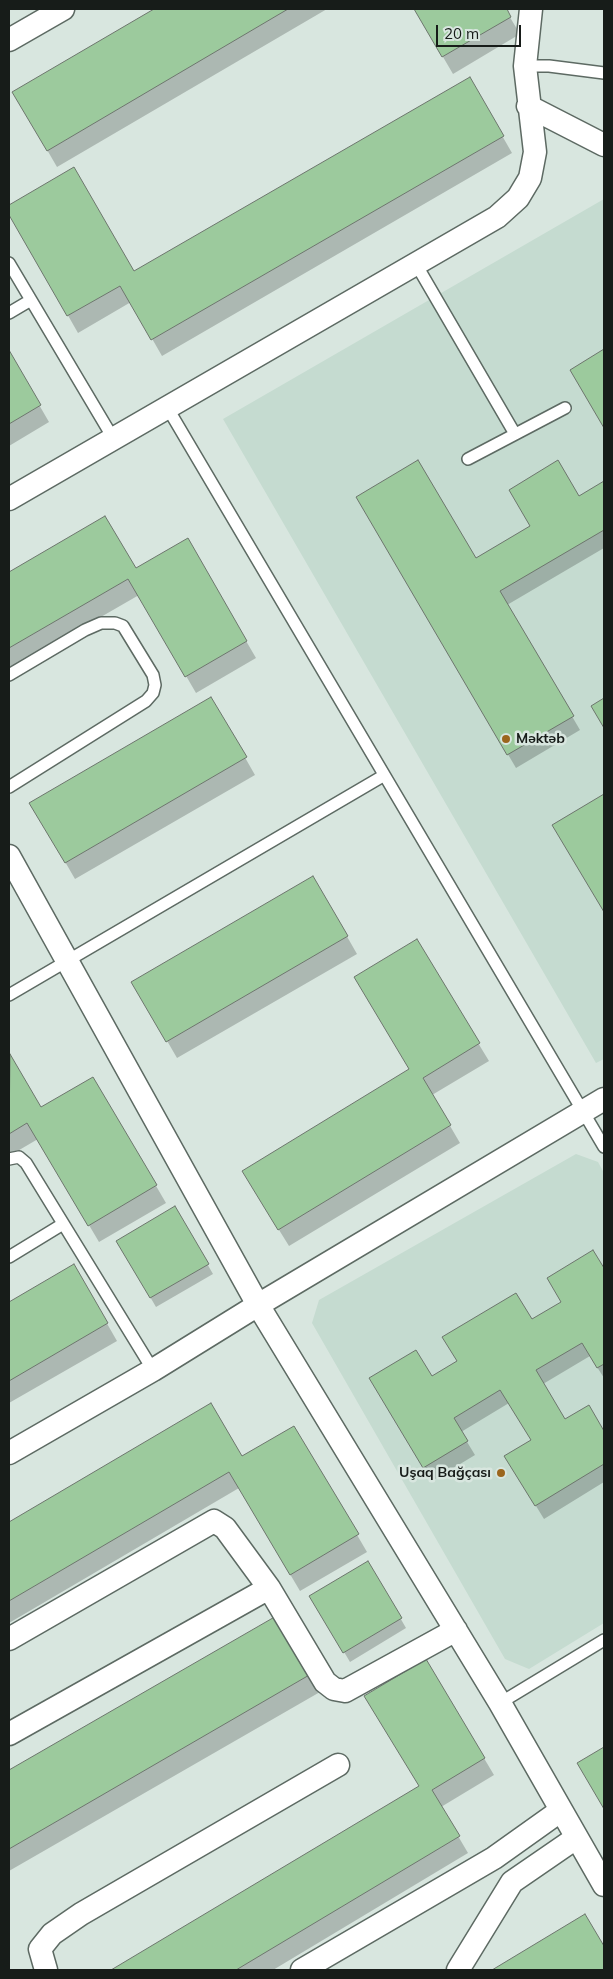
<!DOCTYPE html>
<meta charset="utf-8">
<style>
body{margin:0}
#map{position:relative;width:613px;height:1979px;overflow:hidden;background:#d8e6df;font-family:Mulish,sans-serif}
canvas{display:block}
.frame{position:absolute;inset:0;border:10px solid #171c19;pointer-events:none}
.scale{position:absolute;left:436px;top:25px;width:85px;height:22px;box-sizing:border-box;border:2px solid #171c19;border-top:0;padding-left:6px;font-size:15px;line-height:18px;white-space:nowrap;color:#171c19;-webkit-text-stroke:4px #d8e6df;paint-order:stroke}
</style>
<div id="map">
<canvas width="613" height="1979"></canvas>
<div class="frame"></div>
<div class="scale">20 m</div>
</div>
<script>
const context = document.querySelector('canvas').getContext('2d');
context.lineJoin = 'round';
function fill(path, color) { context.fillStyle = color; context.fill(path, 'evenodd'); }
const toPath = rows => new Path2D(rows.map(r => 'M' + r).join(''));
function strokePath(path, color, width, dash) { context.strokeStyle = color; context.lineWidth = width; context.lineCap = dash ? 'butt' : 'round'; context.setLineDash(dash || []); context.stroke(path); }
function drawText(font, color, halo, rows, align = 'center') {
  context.font = font + ' Mulish,sans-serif'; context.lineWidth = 5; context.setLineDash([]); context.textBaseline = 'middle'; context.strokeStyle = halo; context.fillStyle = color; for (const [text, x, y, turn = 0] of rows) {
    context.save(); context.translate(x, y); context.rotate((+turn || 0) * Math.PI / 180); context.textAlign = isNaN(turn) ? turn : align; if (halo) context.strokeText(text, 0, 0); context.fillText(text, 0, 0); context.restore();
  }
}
fill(toPath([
 [604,199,604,1059,596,1063,223,419],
 [576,1154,598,1162,604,1173,604,1623,529,1669,505,1659,312,1323,319,1300]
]), '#c5dbd0');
fill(toPath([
 [157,9,327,9,57,167,14,93],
 [415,9,505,9,520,34,453,74],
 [469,78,512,153,162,356,131,302,78,333,9,212,9,206,73,169,133,273],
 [604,351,604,426,572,370],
 [9,353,49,422,9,446],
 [604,483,604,548,507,605,580,730,516,768,357,497,475,559],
 [105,518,135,570,187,540,256,658,196,693,139,595,9,670,9,573],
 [211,698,255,775,75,879,31,803],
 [604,795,604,910,553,825],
 [313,877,357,954,177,1058,133,982],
 [416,941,489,1061,432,1095,460,1143,289,1246,253,1188,411,1070],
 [9,1056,40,1109,93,1078,166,1203,99,1242,38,1139,9,1156],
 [175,1208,213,1274,156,1307,118,1242],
 [592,1251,604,1271,604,1378,590,1356,543,1384,565,1421,588,1407,604,1433,604,1482,544,1519,514,1470,532,1441,509,1403,461,1432,475,1455,432,1481,379,1392,432,1378,563,1303],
 [74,1266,117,1341,9,1403,9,1304],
 [210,1405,242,1458,294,1427,367,1552,300,1591,239,1488,9,1623,9,1524],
 [368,1562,406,1628,350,1662,311,1596],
 [277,1617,320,1692,9,1871,9,1772],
 [426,1661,494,1775,441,1807,468,1853,273,1970,113,1970,420,1787],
 [604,1748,604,1807,579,1763],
 [585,1916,604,1949,604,1970,494,1970]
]), '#0003');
const building = toPath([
 [154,9,288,9,47,151,12,92,154,9],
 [414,9,507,9,511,17,442,57,414,9],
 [470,77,504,136,151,340,120,286,67,316,9,215,9,205,74,167,134,271,470,77],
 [604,349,604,428,570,370,604,349],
 [9,350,41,405,9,424,9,350],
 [418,460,476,558,530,526,509,490,558,460,579,496,604,481,604,530,500,591,574,716,507,755,356,497,418,460],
 [105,516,136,568,188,538,247,641,185,677,128,579,9,648,9,572,105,516],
 [211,697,247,757,65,863,29,803,211,697],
 [604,698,604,728,591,706,604,698],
 [604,794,604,912,552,825,604,794],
 [313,876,348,936,166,1042,131,982,313,876],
 [417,939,480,1043,423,1078,451,1125,278,1230,242,1171,409,1069,354,977,417,939],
 [10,1054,41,1107,93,1077,157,1185,88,1226,27,1123,9,1134,10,1054],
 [175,1206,209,1264,150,1298,116,1241,175,1206],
 [593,1250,604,1268,604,1364,597,1368,582,1343,536,1370,565,1419,589,1405,604,1431,604,1464,535,1506,504,1456,531,1440,500,1390,454,1418,468,1441,423,1468,369,1378,416,1350,432,1376,457,1361,442,1337,516,1293,532,1319,561,1302,547,1278,593,1250],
 [74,1264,108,1323,9,1381,9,1302,74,1264],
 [211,1403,242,1456,294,1426,359,1534,290,1575,229,1472,9,1601,9,1522,211,1403],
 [368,1561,402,1618,343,1653,309,1596,368,1561],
 [278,1615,311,1674,9,1849,9,1770,278,1615],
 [426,1659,485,1758,432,1790,460,1836,236,1970,111,1970,419,1786,364,1696,426,1659],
 [604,1747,604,1809,577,1763,604,1747],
 [585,1914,604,1946,604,1970,492,1970,585,1914]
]);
fill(building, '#9cca9d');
strokePath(building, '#6d766d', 1);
const lane = toPath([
 [525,66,549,66,604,73],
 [9,263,113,438],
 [416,264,515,434],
 [9,313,31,300],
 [167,407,604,1147],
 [468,459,565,408],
 [9,675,85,630,101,623,115,623,123,626,153,675,155,685,153,693,146,701,9,787],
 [9,995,383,776],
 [9,1159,19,1157,26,1163,153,1370],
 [9,1257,63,1224],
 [500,1703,604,1640]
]);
const street = toPath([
 [9,40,63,9],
 [528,106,604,145],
 [9,499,497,217,518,198,530,178,535,152,525,66,531,9],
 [9,856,258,1305,500,1703,604,1885],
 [9,1453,153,1370,258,1305,604,1099],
 [9,1639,214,1521,225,1528,269,1588],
 [9,1734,269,1588,325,1682,334,1689,345,1691,456,1630],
 [46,1970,40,1949,52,1934,81,1914,338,1765],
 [302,1970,494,1858,560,1811],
 [458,1970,512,1882,576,1838]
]);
strokePath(lane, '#5d6a63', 14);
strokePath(street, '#5d6a63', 25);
strokePath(lane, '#fff', 11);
strokePath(street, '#fff', 22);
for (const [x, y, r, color] of [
 [506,739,5,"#9b661d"],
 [501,1473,5,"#9b661d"]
]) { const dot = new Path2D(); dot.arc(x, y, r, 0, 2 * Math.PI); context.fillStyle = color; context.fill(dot); strokePath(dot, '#d8e6df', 2); }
drawText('bold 14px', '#171c19', '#d8e6df', [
 ["Məktəb",516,739],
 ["Uşaq Bağçası",491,1473,"right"]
], 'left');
</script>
